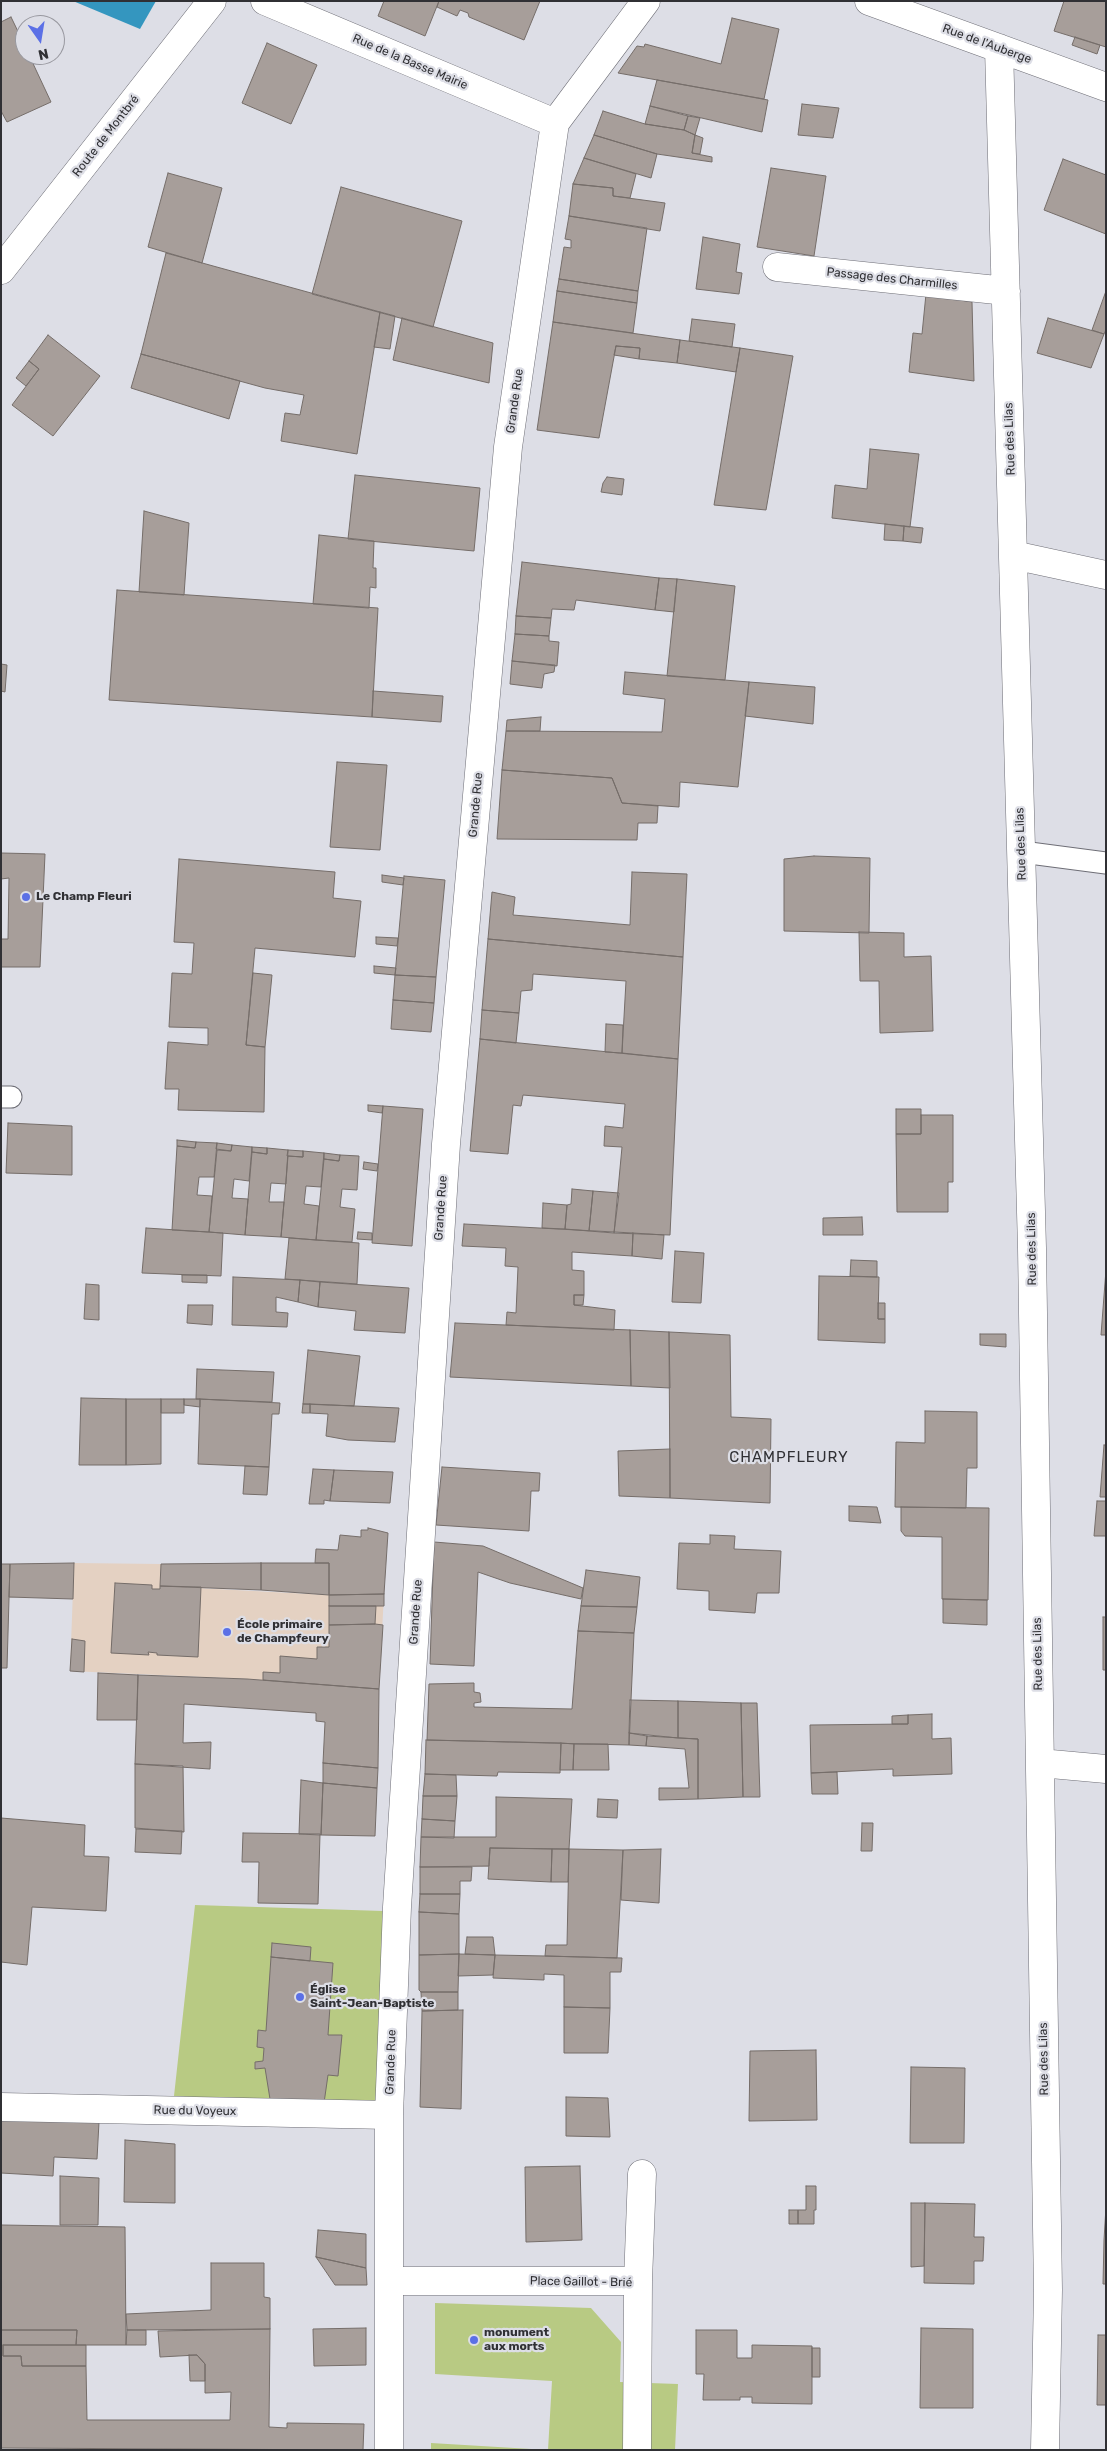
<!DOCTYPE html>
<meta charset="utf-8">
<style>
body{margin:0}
#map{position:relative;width:1107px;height:2451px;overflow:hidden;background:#dddee6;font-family:Rubik,sans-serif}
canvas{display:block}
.frame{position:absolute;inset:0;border:2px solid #303034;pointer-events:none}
.north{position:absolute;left:15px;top:15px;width:50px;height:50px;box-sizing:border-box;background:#dddee6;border:1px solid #98989f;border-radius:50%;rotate:167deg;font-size:14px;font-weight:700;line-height:20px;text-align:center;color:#303034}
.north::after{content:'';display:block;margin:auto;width:18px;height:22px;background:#5b70e6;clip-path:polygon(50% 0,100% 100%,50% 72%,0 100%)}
</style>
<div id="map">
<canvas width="1107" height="2451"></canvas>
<div class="frame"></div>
<div class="north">N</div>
</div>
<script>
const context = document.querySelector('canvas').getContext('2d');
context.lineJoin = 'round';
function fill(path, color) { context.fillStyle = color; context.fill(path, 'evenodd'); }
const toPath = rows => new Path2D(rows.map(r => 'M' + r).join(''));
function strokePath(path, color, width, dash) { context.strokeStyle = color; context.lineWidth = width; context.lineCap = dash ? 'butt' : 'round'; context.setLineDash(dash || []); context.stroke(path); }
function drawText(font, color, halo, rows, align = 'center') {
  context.font = font + ' Rubik,sans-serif'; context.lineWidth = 4.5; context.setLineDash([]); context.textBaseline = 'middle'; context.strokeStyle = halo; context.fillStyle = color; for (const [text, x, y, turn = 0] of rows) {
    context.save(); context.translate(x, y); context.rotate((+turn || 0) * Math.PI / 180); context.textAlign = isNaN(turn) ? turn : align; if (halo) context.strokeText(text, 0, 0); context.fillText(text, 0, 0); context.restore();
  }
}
fill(toPath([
 [74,1563,161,1564,160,1586,329,1595,384,1594,379,1689,247,1679,70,1671]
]), '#e4d1c2');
fill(toPath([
 [195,1905,383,1911,382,2100,375,2114,174,2096],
 [435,2303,591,2308,621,2342,620,2382,678,2384,675,2450,431,2450,431,2443,548,2450,552,2381,435,2374]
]), '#b8ca83');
fill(toPath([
 [73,1,156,1,140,29]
]), '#3496bf');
const building = toPath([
 [384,1,439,1,425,36,378,16,384,1],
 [439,1,540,1,524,40,469,17,468,13,460,10,457,16,437,7,439,1],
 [1064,1,1106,1,1106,47,1054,31,1064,1],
 [11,17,25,46,25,55,29,55,51,102,7,122,1,111,1,22,11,17],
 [732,18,779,29,764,99,618,73,637,46,644,47,645,44,721,64,732,18],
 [1075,37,1100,45,1097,54,1072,45,1075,37],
 [267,43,317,65,291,124,242,103,267,43],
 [657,80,768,100,762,132,650,106,657,80],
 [802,104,839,108,833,138,798,135,802,104],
 [650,106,688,116,684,130,645,124,650,106],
 [603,111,645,124,684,130,695,135,692,153,712,157,712,162,657,154,594,135,603,111],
 [688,116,700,118,695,135,684,130,688,116],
 [594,135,657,154,651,178,584,158,594,135],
 [695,135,703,138,700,154,692,153,695,135],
 [584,158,636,174,630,198,613,196,613,188,573,184,584,158],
 [1063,159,1106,175,1106,234,1044,210,1063,159],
 [771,168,826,176,814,256,757,247,771,168],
 [168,173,222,188,202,263,148,247,168,173],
 [573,184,613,188,613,196,665,203,660,231,569,216,573,184],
 [341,187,462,221,433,327,312,294,341,187],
 [569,216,647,228,638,291,559,279,564,247,571,248,571,240,565,239,569,216],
 [703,237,740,244,736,272,742,273,739,294,696,289,703,237],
 [166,253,380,312,357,454,281,441,285,413,300,415,304,395,265,388,141,354,166,253],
 [559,279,638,291,637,303,557,291,559,279],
 [557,291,637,303,633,333,553,322,557,291],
 [1106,291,1106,330,1104,334,1092,330,1106,291],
 [926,294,972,302,974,381,909,372,913,333,922,334,926,294],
 [380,312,395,316,390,349,374,347,380,312],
 [402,318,493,343,489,383,393,360,402,318],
 [1048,318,1104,334,1091,368,1037,353,1048,318],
 [692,319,735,324,732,347,689,341,692,319],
 [553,322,680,340,677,363,639,359,640,348,616,346,599,438,537,430,553,322],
 [48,335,100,376,53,436,12,405,39,369,29,361,48,335],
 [680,340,740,348,736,372,677,363,680,340],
 [616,346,640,348,639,359,614,355,616,346],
 [740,348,793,356,766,510,714,505,740,348],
 [141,354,240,381,229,419,131,388,141,354],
 [29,361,39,369,26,386,16,378,29,361],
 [870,449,919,454,910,527,832,518,835,485,867,489,870,449],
 [355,475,480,488,474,551,348,539,355,475],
 [607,477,624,479,622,495,601,492,603,483,607,477],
 [144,511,189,523,184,595,139,592,144,511],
 [885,524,904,526,903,541,884,540,885,524],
 [904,526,923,528,921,543,903,541,904,526],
 [319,535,374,541,373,568,376,568,376,588,370,587,369,608,313,604,319,535],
 [522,562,659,578,655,610,576,600,574,610,552,609,551,618,516,616,522,562],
 [659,578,677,579,674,612,655,610,659,578],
 [677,579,735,586,725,680,667,676,677,579],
 [117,590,378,608,372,717,109,700,117,590],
 [516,616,551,618,549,636,515,634,516,616],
 [515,634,549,636,549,641,559,642,557,666,512,661,515,634],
 [512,661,555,665,554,672,544,674,542,688,510,684,512,661],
 [1,664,7,665,5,692,1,691,1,664],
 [625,672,749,682,738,787,680,782,679,807,622,803,612,778,502,770,506,731,662,732,665,699,623,694,625,672],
 [749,682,815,687,813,724,745,716,749,682],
 [373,691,443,696,441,722,372,717,373,691],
 [541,717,540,731,506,731,507,720,541,717],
 [337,762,387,765,380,850,330,847,337,762],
 [502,770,612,778,622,803,658,806,657,823,638,823,637,840,497,839,502,770],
 [1,853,45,854,40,967,1,967,1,939,8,939,9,878,1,879,1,853],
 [814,856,870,858,869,933,784,931,784,859,814,856],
 [179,859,335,872,333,898,361,901,355,957,255,948,246,1045,265,1047,264,1112,178,1110,179,1089,165,1089,168,1042,208,1045,208,1028,169,1027,172,973,192,974,194,943,174,942,179,859],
 [632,872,687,874,683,957,488,939,492,892,515,897,513,915,630,925,632,872],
 [382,875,404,878,403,885,382,882,382,875],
 [404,876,445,880,436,977,395,975,404,876],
 [859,932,904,933,904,957,931,956,933,1031,880,1033,879,981,860,981,859,932],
 [376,937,398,938,397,946,376,944,376,937],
 [488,939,683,957,678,1059,622,1053,626,981,533,974,532,990,521,991,519,1013,482,1010,488,939],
 [374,966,396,968,395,975,374,973,374,966],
 [253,973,272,975,265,1047,246,1045,253,973],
 [395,975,436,977,434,1003,393,1000,395,975],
 [393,1000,434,1003,431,1032,391,1029,393,1000],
 [482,1010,519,1013,516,1043,480,1039,482,1010],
 [606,1024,623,1025,622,1053,605,1052,606,1024],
 [480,1039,678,1059,670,1235,614,1233,622,1147,604,1146,605,1126,623,1128,625,1104,523,1095,521,1106,513,1105,508,1154,470,1151,480,1039],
 [368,1105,383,1106,382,1113,368,1111,368,1105],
 [383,1106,423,1109,412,1246,372,1243,383,1106],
 [896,1109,921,1109,921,1134,896,1134,896,1109],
 [921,1115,953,1115,953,1182,948,1182,948,1212,897,1212,896,1134,921,1134,921,1115],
 [8,1123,72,1126,72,1175,6,1173,8,1123],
 [177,1140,196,1142,195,1148,177,1146,177,1140],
 [196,1142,217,1143,214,1177,199,1177,197,1195,212,1196,209,1232,172,1230,177,1146,195,1148,196,1142],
 [217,1143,232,1145,231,1151,216,1149,217,1143],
 [232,1145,252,1147,249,1181,234,1179,232,1198,248,1199,245,1235,209,1232,217,1150,231,1151,232,1145],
 [252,1147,267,1148,267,1154,252,1152,252,1147],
 [267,1148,288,1150,286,1184,271,1183,269,1202,284,1202,281,1237,245,1235,252,1152,267,1154,267,1148],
 [288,1150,303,1151,303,1157,287,1156,288,1150],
 [303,1151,324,1153,321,1187,306,1186,304,1204,319,1206,316,1240,281,1237,288,1156,303,1157,303,1151],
 [324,1153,340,1155,339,1161,324,1159,324,1153],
 [340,1155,359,1156,357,1190,342,1189,340,1207,355,1209,352,1242,316,1240,324,1159,339,1161,340,1155],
 [364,1162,378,1164,377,1171,363,1169,364,1162],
 [572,1189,593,1191,589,1231,565,1229,567,1205,571,1204,572,1189],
 [593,1191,619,1193,614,1233,589,1231,593,1191],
 [543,1203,567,1205,565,1229,542,1228,543,1203],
 [862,1217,863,1235,823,1235,823,1218,862,1217],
 [464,1224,633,1233,632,1256,572,1252,572,1270,584,1271,584,1295,574,1295,574,1305,615,1310,614,1330,506,1325,507,1312,516,1313,518,1267,505,1266,506,1248,462,1246,464,1224],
 [146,1228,223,1233,221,1276,142,1273,146,1228],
 [358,1232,372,1233,372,1240,357,1239,358,1232],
 [633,1233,664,1235,662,1259,632,1256,633,1233],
 [289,1238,359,1243,357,1284,285,1279,289,1238],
 [675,1251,704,1253,701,1303,672,1302,675,1251],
 [851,1260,877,1261,877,1277,850,1276,851,1260],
 [1106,1270,1106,1335,1101,1335,1106,1270],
 [182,1275,207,1275,207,1283,182,1282,182,1275],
 [819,1276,879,1277,878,1319,885,1319,885,1343,818,1340,819,1276],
 [233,1277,300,1280,298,1302,276,1297,276,1312,288,1313,287,1327,232,1325,233,1277],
 [300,1280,320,1282,318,1307,298,1302,300,1280],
 [320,1282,409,1288,405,1333,354,1330,356,1311,318,1307,320,1282],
 [86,1284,99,1285,99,1320,84,1319,86,1284],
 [574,1295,584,1295,583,1305,574,1305,574,1295],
 [878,1303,885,1303,885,1319,878,1319,878,1303],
 [188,1305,213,1305,212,1325,187,1323,188,1305],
 [455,1323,630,1330,631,1386,450,1377,455,1323],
 [630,1330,669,1332,670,1388,631,1386,630,1330],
 [669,1332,730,1335,731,1417,771,1419,770,1503,670,1498,669,1332],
 [980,1334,1006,1334,1006,1347,980,1345,980,1334],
 [308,1350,360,1356,354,1406,303,1404,308,1350],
 [197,1369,274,1372,272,1402,196,1399,197,1369],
 [81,1398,126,1399,126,1465,79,1465,81,1398],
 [126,1399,161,1399,161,1464,126,1465,126,1399],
 [161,1399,184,1399,184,1413,161,1413,161,1399],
 [184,1399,200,1399,200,1407,184,1405,184,1399],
 [200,1399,280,1403,279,1414,272,1414,269,1467,198,1464,200,1399],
 [303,1404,310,1404,310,1413,302,1413,303,1404],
 [310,1404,399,1408,395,1442,348,1440,326,1436,328,1414,310,1413,310,1404],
 [925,1411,977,1412,977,1468,967,1468,966,1508,895,1507,896,1442,925,1443,925,1411],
 [1104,1445,1106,1445,1106,1497,1100,1497,1104,1445],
 [670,1449,670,1498,619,1496,618,1451,670,1449],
 [245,1466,269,1467,267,1495,243,1494,245,1466],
 [442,1467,540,1473,539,1491,531,1491,529,1531,436,1525,442,1467],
 [313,1469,334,1470,330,1501,324,1500,324,1504,309,1504,313,1469],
 [334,1470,393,1472,390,1503,330,1501,334,1470],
 [1097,1501,1106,1501,1106,1536,1094,1536,1097,1501],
 [849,1506,877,1507,881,1523,849,1521,849,1506],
 [901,1507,989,1508,988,1600,942,1599,942,1537,905,1536,901,1531,901,1507],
 [368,1528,388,1533,384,1594,329,1595,329,1563,315,1563,316,1549,338,1550,340,1535,361,1537,361,1530,368,1530,368,1528],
 [710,1535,735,1536,734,1549,781,1551,779,1593,757,1593,755,1613,709,1610,709,1591,677,1589,679,1543,710,1544,710,1535],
 [434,1542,483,1546,583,1588,581,1599,510,1583,478,1572,474,1666,430,1664,434,1542],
 [74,1563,73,1599,9,1597,10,1564,74,1563],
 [261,1563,329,1563,329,1595,261,1590,261,1563],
 [261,1563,261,1590,160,1586,161,1564,261,1563],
 [1,1564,10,1564,7,1668,1,1668,1,1564],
 [586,1570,640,1577,637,1607,581,1606,586,1570],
 [115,1583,152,1585,152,1589,160,1589,160,1586,201,1587,198,1657,157,1655,157,1653,148,1652,149,1655,111,1653,115,1583],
 [384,1594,384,1606,329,1606,329,1595,384,1594],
 [943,1599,987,1600,987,1625,943,1623,943,1599],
 [329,1606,376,1606,375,1624,329,1625,329,1606],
 [581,1606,637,1607,634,1633,578,1631,581,1606],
 [1103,1617,1106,1617,1106,1670,1103,1670,1103,1617],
 [375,1624,383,1625,379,1689,263,1680,263,1672,280,1673,280,1656,317,1659,317,1647,329,1647,329,1625,375,1624],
 [578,1631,634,1633,629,1745,427,1740,429,1684,474,1683,474,1692,480,1693,481,1702,474,1703,474,1707,572,1709,578,1631],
 [72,1639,85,1641,84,1672,70,1671,72,1639],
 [98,1673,138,1675,137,1720,97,1720,98,1673],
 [138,1675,247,1679,379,1689,378,1768,323,1763,325,1722,316,1721,316,1713,184,1704,183,1743,211,1742,210,1769,135,1764,138,1675],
 [630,1700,678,1701,678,1738,629,1733,630,1700],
 [678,1701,741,1703,743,1797,698,1799,698,1739,678,1738,678,1701],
 [741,1703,757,1703,760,1797,743,1797,741,1703],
 [932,1714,932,1739,951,1738,952,1774,893,1776,893,1769,811,1773,810,1725,908,1724,908,1715,932,1714],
 [908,1715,908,1724,892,1724,892,1716,908,1715],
 [629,1733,647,1736,646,1746,629,1745,629,1733],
 [647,1736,698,1739,698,1799,659,1800,659,1788,689,1788,685,1749,646,1746,647,1736],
 [426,1740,561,1743,560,1773,498,1772,497,1776,425,1774,426,1740],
 [561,1743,574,1744,573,1770,560,1770,561,1743],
 [574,1744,608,1744,609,1770,573,1770,574,1744],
 [323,1763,378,1768,377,1788,323,1783,323,1763],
 [135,1764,183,1766,184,1832,135,1828,135,1764],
 [837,1772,838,1794,812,1794,811,1773,837,1772],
 [425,1774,456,1775,457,1796,423,1796,425,1774],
 [301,1780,323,1783,321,1835,299,1834,301,1780],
 [323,1783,377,1788,375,1836,321,1835,323,1783],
 [423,1796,457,1796,455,1821,422,1819,423,1796],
 [496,1797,572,1799,569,1849,490,1848,489,1866,420,1867,421,1837,496,1837,496,1797],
 [598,1799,618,1800,617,1818,597,1817,598,1799],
 [1,1818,85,1825,84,1856,109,1857,106,1911,32,1907,27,1965,1,1962,1,1818],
 [422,1819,455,1821,454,1838,421,1837,422,1819],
 [862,1823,873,1823,872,1851,861,1851,862,1823],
 [136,1829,182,1831,181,1854,135,1852,136,1829],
 [243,1833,320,1834,318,1904,258,1903,259,1862,242,1862,243,1833],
 [490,1848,552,1849,551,1882,488,1879,490,1848],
 [552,1849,569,1849,568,1882,551,1882,552,1849],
 [569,1849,623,1850,617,1958,545,1956,546,1945,567,1945,569,1849],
 [661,1849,659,1903,621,1900,623,1850,661,1849],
 [420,1867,472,1867,471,1881,460,1881,460,1894,420,1894,420,1867],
 [420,1894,460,1894,459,1914,419,1912,420,1894],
 [419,1912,459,1914,459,1954,419,1955,419,1912],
 [467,1937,493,1937,495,1955,465,1954,467,1937],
 [272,1943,311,1947,310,1961,271,1957,272,1943],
 [459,1954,495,1955,493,1975,458,1976,459,1954],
 [459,1954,458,1992,421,1992,419,1990,419,1955,459,1954],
 [495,1955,545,1956,622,1958,621,1972,610,1972,610,2008,564,2007,564,1975,544,1974,544,1980,493,1978,495,1955],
 [271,1957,333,1963,328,2035,342,2035,338,2076,328,2075,324,2103,270,2099,265,2068,255,2069,255,2062,263,2061,264,2048,257,2047,258,2030,266,2031,271,1957],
 [421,1992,458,1992,458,2010,422,2011,421,1992],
 [564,2007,610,2008,608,2053,564,2053,564,2007],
 [463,2010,461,2109,420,2107,422,2011,463,2010],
 [816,2050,817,2120,749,2121,750,2051,816,2050],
 [911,2067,965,2068,964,2143,910,2143,911,2067],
 [566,2097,608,2098,610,2137,566,2136,566,2097],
 [1,2116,99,2122,97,2159,54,2157,53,2176,1,2173,1,2116],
 [125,2140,175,2144,175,2203,124,2202,125,2140],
 [580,2166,582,2240,526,2242,525,2167,580,2166],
 [60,2176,99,2178,98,2225,60,2225,60,2176],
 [806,2186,816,2186,816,2210,814,2210,814,2224,798,2224,798,2210,806,2210,806,2186],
 [911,2203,925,2203,924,2266,911,2267,911,2203],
 [925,2203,975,2204,974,2237,984,2237,983,2261,974,2261,974,2284,924,2283,925,2203],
 [1106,2207,1106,2284,1103,2284,1104,2240,1106,2207],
 [789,2210,798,2210,798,2224,789,2224,789,2210],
 [1,2225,125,2227,126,2345,76,2345,77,2330,1,2330,1,2225],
 [318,2230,366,2234,366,2268,316,2257,318,2230],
 [316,2257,366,2268,367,2285,335,2285,316,2257],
 [211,2263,264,2263,264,2297,270,2298,270,2329,127,2330,126,2314,211,2310,211,2263],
 [366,2328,366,2365,314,2366,313,2329,366,2328],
 [921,2328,973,2329,973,2408,920,2408,921,2328],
 [270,2329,269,2427,287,2428,287,2423,364,2424,363,2450,1,2448,1,2330,77,2330,76,2345,3,2345,3,2356,21,2356,22,2366,86,2366,87,2420,230,2420,231,2392,205,2393,205,2364,197,2355,160,2357,158,2331,270,2329],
 [127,2330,146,2330,146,2345,126,2345,127,2330],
 [696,2330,737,2330,737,2358,752,2358,752,2345,812,2346,812,2404,752,2403,752,2397,740,2397,740,2400,703,2400,704,2374,696,2374,696,2330],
 [1098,2335,1106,2335,1106,2405,1097,2405,1098,2335],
 [3,2345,86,2345,86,2366,22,2366,21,2356,3,2356,3,2345],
 [812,2348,820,2348,820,2377,812,2377,812,2348],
 [189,2355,197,2355,205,2364,205,2381,190,2381,189,2355]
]);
fill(building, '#a79e9a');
strokePath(building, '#756d69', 1);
const service = toPath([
 [1022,852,1106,863],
 [1,1097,11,1097]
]);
const minor = toPath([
 [265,1,555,123],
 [869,1,1106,87],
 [999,48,1032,1248,1048,2290,1045,2450],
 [777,267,1006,291],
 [1,270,212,1],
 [1013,555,1106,575],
 [1040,1763,1106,1769],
 [1,2107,389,2115],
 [389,2281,638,2281,637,2450],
 [638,2281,642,2174],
 [389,2450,389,2115,397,1907,446,1144,508,447,555,123,646,1]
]);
strokePath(service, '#6e6e76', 23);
strokePath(minor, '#6e6e76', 29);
strokePath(service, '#fff', 21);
strokePath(minor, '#fff', 28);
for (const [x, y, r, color] of [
 [26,897,5,"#5b70e6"],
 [227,1632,5,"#5b70e6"],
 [300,1997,5,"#5b70e6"],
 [474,2340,5,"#5b70e6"]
]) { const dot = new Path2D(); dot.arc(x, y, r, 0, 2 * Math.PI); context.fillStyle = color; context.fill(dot); strokePath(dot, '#dddee6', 2); }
drawText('12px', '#303034', '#dddee6', [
 ["Rue de l'Auberge",987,44,20],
 ["Rue de la Basse Mairie",410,62,23],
 ["Route de Montbré",106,136,-52],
 ["Passage des Charmilles",892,279,6],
 ["Grande Rue",515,401,-82],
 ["Rue des Lilas",1010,439,-92],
 ["Grande Rue",476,805,-85],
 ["Rue des Lilas",1021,844,-92],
 ["Grande Rue",441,1208,-86],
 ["Rue des Lilas",1032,1249,-91],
 ["Grande Rue",416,1612,-86],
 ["Rue des Lilas",1038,1654,-91],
 ["Rue des Lilas",1044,2059,-91],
 ["Grande Rue",391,2062,-88],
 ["Rue du Voyeux",195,2111,1],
 ["Place Gaillot - Brié",581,2282,1]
]);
drawText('bold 12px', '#303034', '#dddee6', [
 ["Le Champ Fleuri",36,897],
 ["École primaire",237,1625],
 ["de Champfeury",237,1639],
 ["Église",310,1990],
 ["Saint-Jean-Baptiste",310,2004],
 ["monument",484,2333],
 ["aux morts",484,2347]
], 'left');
context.letterSpacing = '1px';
drawText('15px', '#303034', '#dddee6', [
 ["CHAMPFLEURY",789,1458]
]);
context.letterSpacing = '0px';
</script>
